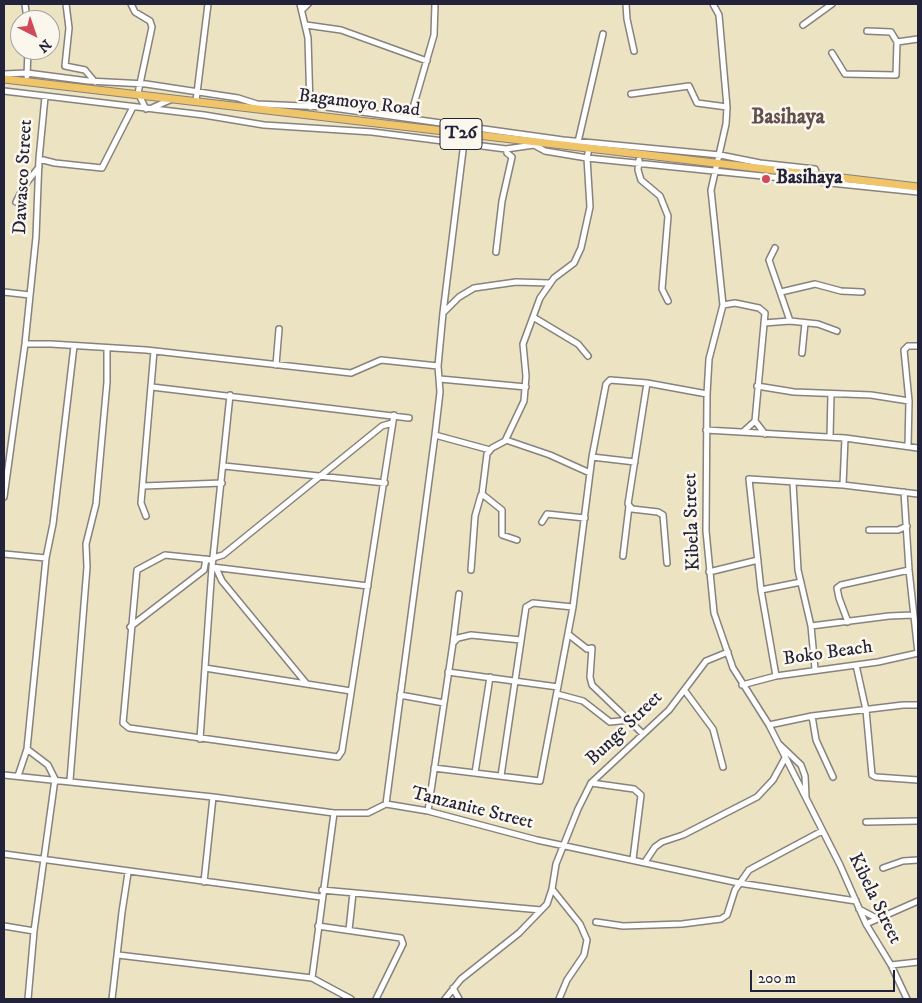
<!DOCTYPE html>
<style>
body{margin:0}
#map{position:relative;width:922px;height:1003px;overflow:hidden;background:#ece3c2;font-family:"IM FELL DW Pica",serif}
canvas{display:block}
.frame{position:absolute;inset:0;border:5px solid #22223b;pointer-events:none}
.north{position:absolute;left:10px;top:10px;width:50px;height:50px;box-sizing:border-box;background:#fbf7ec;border:1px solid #a4a2a5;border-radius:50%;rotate:139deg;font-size:14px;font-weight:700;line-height:20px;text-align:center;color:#22223b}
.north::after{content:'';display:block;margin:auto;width:18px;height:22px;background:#d1495b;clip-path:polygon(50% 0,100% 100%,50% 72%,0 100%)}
.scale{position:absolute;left:750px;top:970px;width:145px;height:22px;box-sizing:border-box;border:2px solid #22223b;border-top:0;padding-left:6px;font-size:15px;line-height:18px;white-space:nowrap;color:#22223b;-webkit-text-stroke:4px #fbf7ec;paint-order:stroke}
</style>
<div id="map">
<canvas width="922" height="1003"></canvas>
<div class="frame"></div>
<div class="north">N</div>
<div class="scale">200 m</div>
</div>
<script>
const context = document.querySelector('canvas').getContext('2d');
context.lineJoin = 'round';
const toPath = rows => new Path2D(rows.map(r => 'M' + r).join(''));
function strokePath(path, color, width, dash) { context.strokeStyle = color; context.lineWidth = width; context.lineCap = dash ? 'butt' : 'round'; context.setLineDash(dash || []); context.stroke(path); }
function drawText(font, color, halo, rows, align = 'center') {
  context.font = font + ' "IM FELL DW Pica",serif'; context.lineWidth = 5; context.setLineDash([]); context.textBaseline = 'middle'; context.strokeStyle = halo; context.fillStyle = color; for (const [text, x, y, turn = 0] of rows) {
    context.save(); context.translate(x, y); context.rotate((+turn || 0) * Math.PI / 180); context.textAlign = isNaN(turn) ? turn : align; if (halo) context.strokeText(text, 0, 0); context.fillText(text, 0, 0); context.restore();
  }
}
const minor = toPath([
 [25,4,27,20],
 [66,4,69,28,65,66,85,70,95,82],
 [131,4,135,12,150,21,152,27,138,93,146,109],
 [300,4,308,38,310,107],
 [626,4,627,19,634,51],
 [713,4,719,15,727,107,726,124,711,190,723,305,709,359,707,394,706,531,714,613,733,668,769,725,840,865,866,924,891,965,907,999],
 [302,10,308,4],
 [306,25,341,30,427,61],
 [803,25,832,4],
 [867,31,891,32,897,42],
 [832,53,845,74,896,75,897,42,918,39],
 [4,74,27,73,88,81,146,84,238,98,257,104,326,107,563,140,720,155,760,163,815,169,817,175],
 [27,76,28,50],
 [4,91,204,115,264,125,372,132,506,149,534,145,545,151,587,158,918,192],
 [631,94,689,86,697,103,727,107],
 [196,101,208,4],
 [152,108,172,99],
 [410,118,434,35,435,4],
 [578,142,603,34],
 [39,159,55,163,102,168,133,107],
 [639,160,638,170,641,180,660,196,668,216,662,289,668,301],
 [16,202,24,186,39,167],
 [775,248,769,260,790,321],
 [496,252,502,201,512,157,507,153,506,149],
 [4,292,30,295],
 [781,292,815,284,841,291,862,292],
 [723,305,735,303,759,308,765,313,755,421,765,434],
 [444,312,459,297,474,288,516,282,549,283],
 [533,317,578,344,588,356],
 [764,323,790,321,818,324,837,331],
 [25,344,51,344,146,350,351,373,381,360,438,366],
 [802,353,805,323],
 [276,365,279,329],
 [440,379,526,387],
 [647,383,628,504,632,509,658,512,663,515,667,563],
 [757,386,794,392,871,395,909,401],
 [152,387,409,418],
 [706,430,845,438,918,448],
 [744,431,755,421],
 [435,435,490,450],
 [830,437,831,394],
 [506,440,550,455,590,473],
 [908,446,909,401,904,350,908,346,918,346],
 [592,457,635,462],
 [224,466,385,483],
 [793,483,798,570,811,626,815,669],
 [843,485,845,438],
 [143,486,222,483],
 [4,497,25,344,36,237,39,159,45,97],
 [146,516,141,503,154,351],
 [542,522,547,514,585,518],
 [869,530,898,530,907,526],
 [517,540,502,535,502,510,482,494,487,454,492,448,505,441,524,401,526,376,523,344,540,298,554,278,574,263,581,248,590,207,587,158,589,148],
 [4,554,46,558],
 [623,556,629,506],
 [213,558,223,555,382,426,392,423],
 [213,560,165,555,137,570,123,723,129,728,338,757,342,751,394,415],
 [212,567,368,586],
 [216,568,222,581,306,683],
 [471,570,475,516,481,495],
 [709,572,758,560],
 [761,590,801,582],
 [848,622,839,598,837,588,841,585,909,570],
 [811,626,889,616,913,615],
 [130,627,204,570,206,559],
 [568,634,587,649,592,648,590,677,592,685,643,734],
 [453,643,459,594],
 [856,665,866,710,872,775,876,777,918,780],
 [205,668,351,691],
 [448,672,558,687],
 [776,676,761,590,749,479,843,485,918,494],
 [742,685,776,676,878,662,918,653,909,570,904,492],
 [685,691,713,729,723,767],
 [557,694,583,701,610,722,629,720],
 [400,695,444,703],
 [812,716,816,740,833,777],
 [769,725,812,716,903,705,918,705],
 [200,739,212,567,230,395],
 [779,744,801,765,805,776,806,796],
 [27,749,48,765,55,779,34,931,28,999],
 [434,768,540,781,573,607,592,457,606,384,610,380,647,383,707,394],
 [475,773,490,677],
 [4,775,213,797,334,813,368,813,386,804,428,811,537,840,739,883,856,901],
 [18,776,27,749,46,558,53,524,74,346],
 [501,776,526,607,533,603,573,607],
 [70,780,87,567,86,544,96,504,107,382,107,348],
 [591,783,634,789,641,795,633,859],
 [386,804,435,435,440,392,438,366,443,313,465,134],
 [428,811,453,643,458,638,471,635,521,640],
 [866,822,918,821],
 [4,854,321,897],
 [645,862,655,847,662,842,683,835,757,797,773,780,785,758],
 [883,868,903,861,918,860],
 [204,882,213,797],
 [552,889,580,924,587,940,584,955,567,980,559,999],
 [322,890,541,910],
 [859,909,878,919],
 [596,922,623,926,682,924,721,919,727,915,735,890,749,870,822,831],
 [866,924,918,901],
 [4,926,34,931],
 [318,926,401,938,403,944,376,999],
 [349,930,353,893],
 [118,955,312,978,351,999],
 [891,965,918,962],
 [312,978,334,813],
 [453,988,459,999],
 [112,999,122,912,128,873],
 [445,999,461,979,519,933,547,904,552,889,556,864,578,809,591,783,669,710,706,661,728,652]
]);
const highway = toPath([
 [4,79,918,187]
]);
strokePath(minor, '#87827e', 8);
strokePath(highway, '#87827e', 9);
strokePath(minor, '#fff', 5);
strokePath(highway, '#f0c469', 7);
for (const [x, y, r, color] of [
 [766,179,5,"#d1495b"]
]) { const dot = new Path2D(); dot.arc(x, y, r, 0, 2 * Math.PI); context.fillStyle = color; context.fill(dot); strokePath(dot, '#fbf7ec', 2); }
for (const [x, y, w] of [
 [461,134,42]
]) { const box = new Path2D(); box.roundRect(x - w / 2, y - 15.5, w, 31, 4); context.fillStyle = '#fbf7ec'; context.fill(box); strokePath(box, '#22223b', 1); }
drawText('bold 18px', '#22223b', null, [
 ["T26",461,134]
]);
drawText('19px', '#22223b', '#fbf7ec', [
 ["Bagamoyo Road",359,104,7],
 ["Dawasco Street",24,177,-87],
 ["Kibela Street",693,522,-92],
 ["Boko Beach",828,654,-8],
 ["Bunge Street",625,729,-44],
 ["Tanzanite Street",472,809,14],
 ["Kibela Street",874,899,64]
]);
drawText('bold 19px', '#22223b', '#fbf7ec', [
 ["Basihaya",776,179]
], 'left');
drawText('bold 21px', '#634e4e', '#fbf7ec', [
 ["Basihaya",788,119]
]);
</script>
